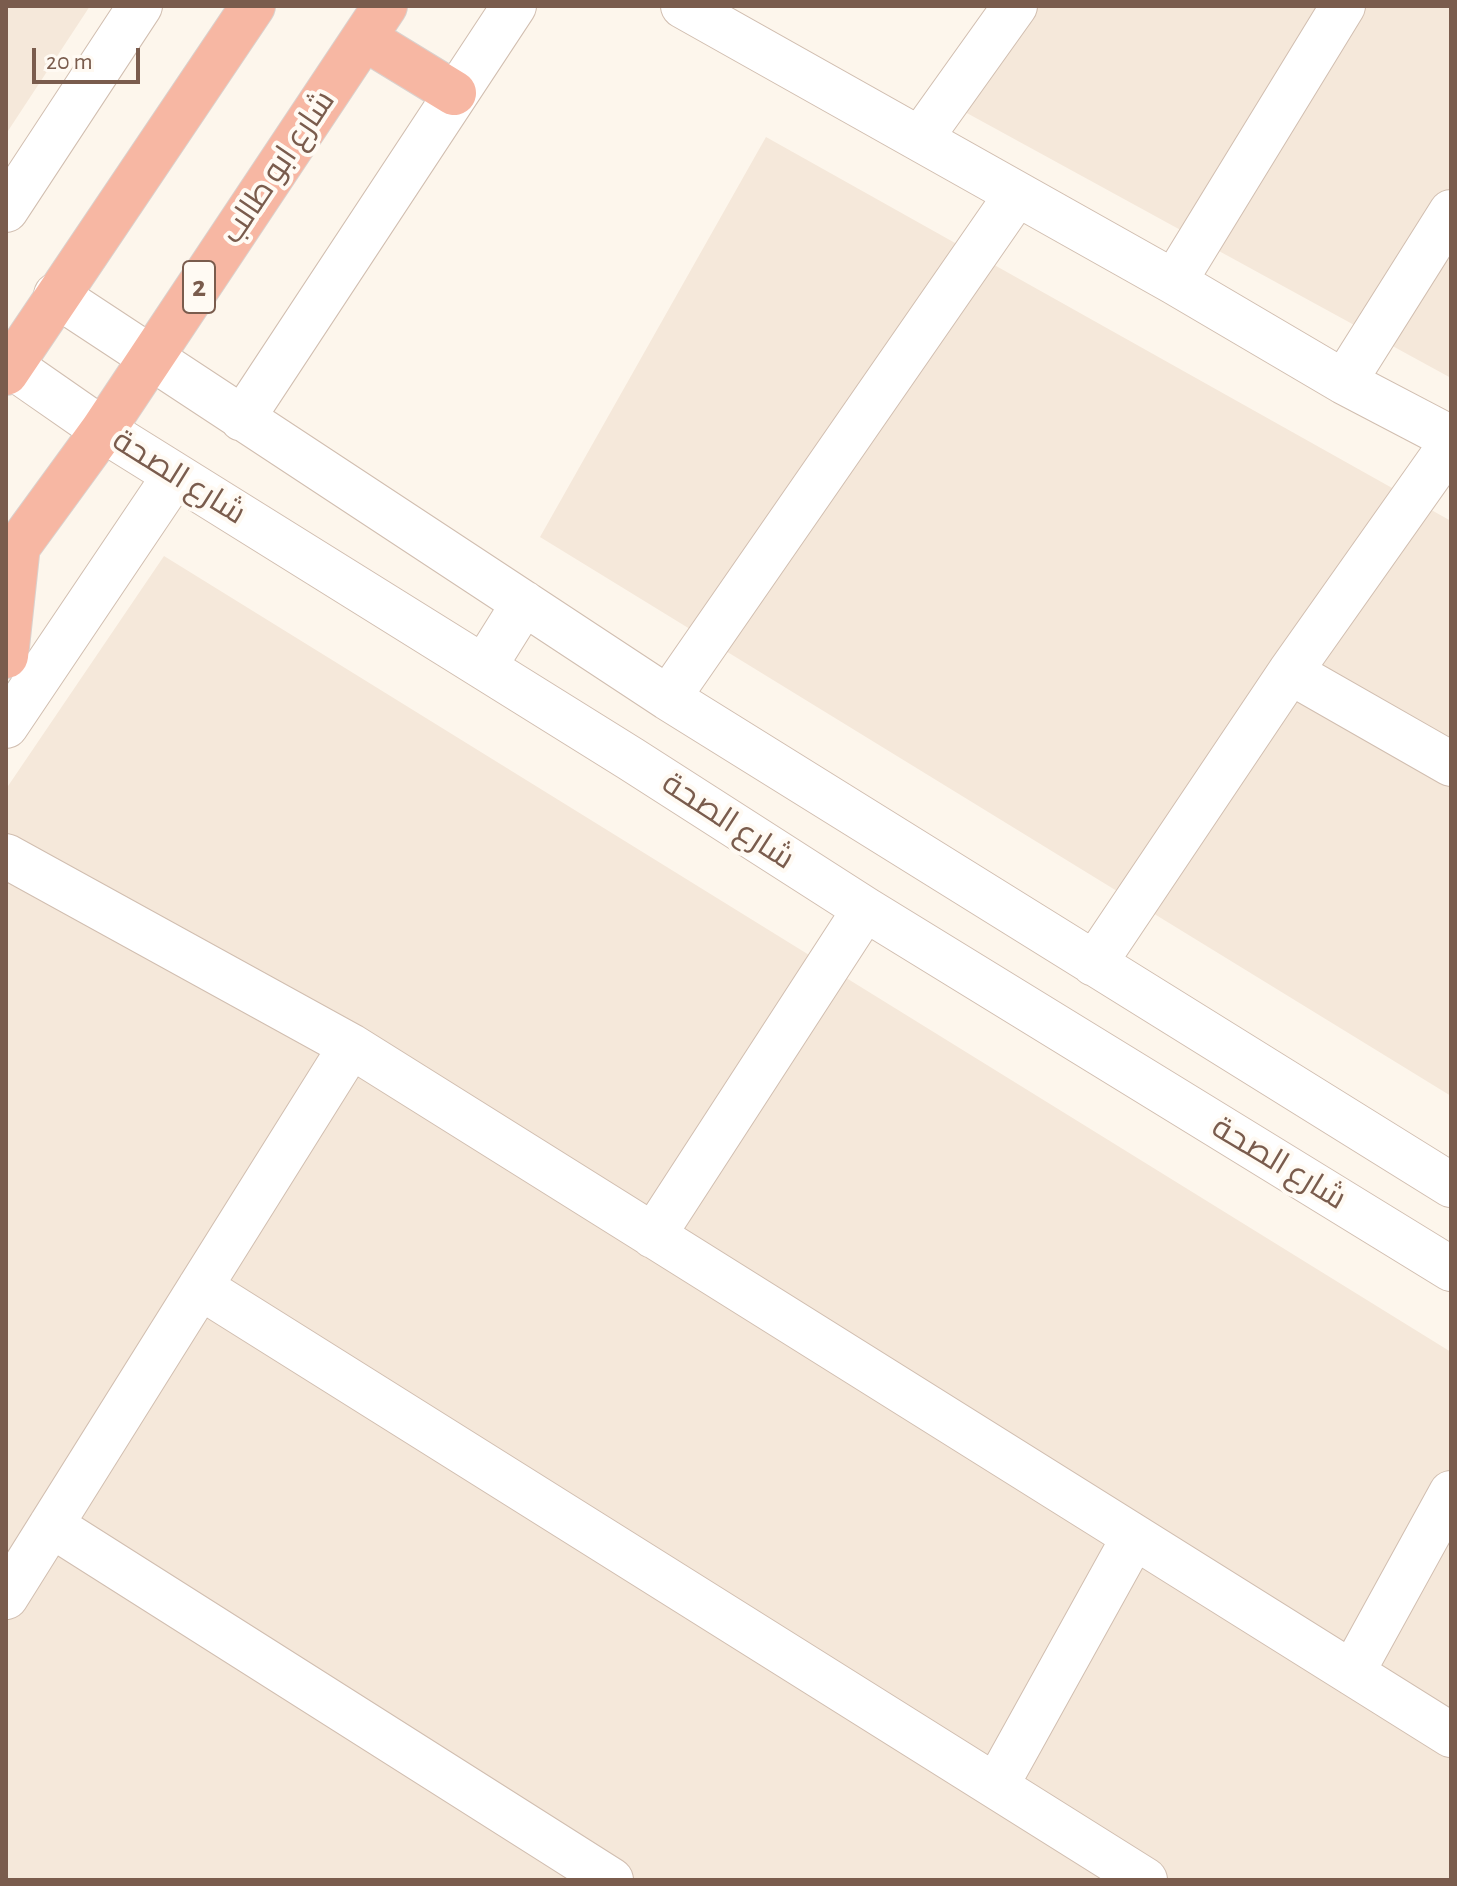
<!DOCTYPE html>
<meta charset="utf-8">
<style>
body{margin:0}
#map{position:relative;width:1457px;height:1886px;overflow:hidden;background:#fdf6ec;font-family:"Alegreya Sans",sans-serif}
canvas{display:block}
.frame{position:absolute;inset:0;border:8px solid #7a5c4d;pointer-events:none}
.scale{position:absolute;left:32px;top:48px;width:108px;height:36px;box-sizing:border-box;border:4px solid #7a5c4d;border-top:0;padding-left:10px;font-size:24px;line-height:28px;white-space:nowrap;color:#7a5c4d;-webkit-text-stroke:6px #fffaf3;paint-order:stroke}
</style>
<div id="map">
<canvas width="1457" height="1886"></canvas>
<div class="frame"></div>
<div class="scale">20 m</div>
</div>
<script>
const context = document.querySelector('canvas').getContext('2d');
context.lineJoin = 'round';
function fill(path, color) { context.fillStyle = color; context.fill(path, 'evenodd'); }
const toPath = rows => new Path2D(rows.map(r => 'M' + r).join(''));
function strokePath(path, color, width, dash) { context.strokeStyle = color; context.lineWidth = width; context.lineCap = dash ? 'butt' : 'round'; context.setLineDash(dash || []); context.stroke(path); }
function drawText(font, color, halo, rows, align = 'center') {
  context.font = font + ' "Alegreya Sans",Cairo,sans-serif'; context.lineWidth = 8; context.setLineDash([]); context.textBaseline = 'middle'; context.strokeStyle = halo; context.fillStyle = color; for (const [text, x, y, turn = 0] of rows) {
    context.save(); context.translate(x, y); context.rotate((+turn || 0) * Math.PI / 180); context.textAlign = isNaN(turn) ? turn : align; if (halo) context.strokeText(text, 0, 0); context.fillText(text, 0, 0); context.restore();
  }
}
fill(toPath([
 [6,6,90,6,6,134],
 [1025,6,1451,6,1451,378,954,106],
 [766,137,1451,521,1451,1096,540,537],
 [164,556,1451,1352,1451,1880,6,1880,6,789]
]), '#f5e8da');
const minor = toPath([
 [683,6,1174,282,1344,382,1451,438],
 [920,139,1015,6],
 [6,210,140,6],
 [1174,282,1343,6],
 [56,295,668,698,1451,1185],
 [11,366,103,430,631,759,865,909,1451,1269],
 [1344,382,1451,212],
 [242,419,514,6],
 [484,667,524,603],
 [1290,672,1451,764],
 [668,698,1017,194],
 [6,726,175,475],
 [6,856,351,1046,1451,1735],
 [1094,964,1290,672,1451,444],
 [653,1236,865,909],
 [200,1287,1145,1880],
 [51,1525,611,1880],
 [6,1597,351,1046],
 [1352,1673,1451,1493],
 [996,1786,1134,1537]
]);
const highway = toPath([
 [364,38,454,93],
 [6,373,253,6],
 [6,563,103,430,385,6],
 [6,656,18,545]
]);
strokePath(minor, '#d1beb0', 46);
strokePath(highway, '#dad1cd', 46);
strokePath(minor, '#fff', 44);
strokePath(highway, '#f7b7a3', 44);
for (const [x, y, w] of [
 [199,287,32]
]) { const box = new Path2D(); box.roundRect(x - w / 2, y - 26, w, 52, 6); context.fillStyle = '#fffaf3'; context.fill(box); strokePath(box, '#7a5c4d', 2); }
drawText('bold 30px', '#7a5c4d', null, [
 ["2",199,287]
]);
drawText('32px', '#7a5c4d', '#fffaf3', [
 ["شارع ابو طالب",278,167,-56],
 ["شارع الصحة",179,477,32],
 ["شارع الصحة",728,821,33],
 ["شارع الصحة",1279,1163,31]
]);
</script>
